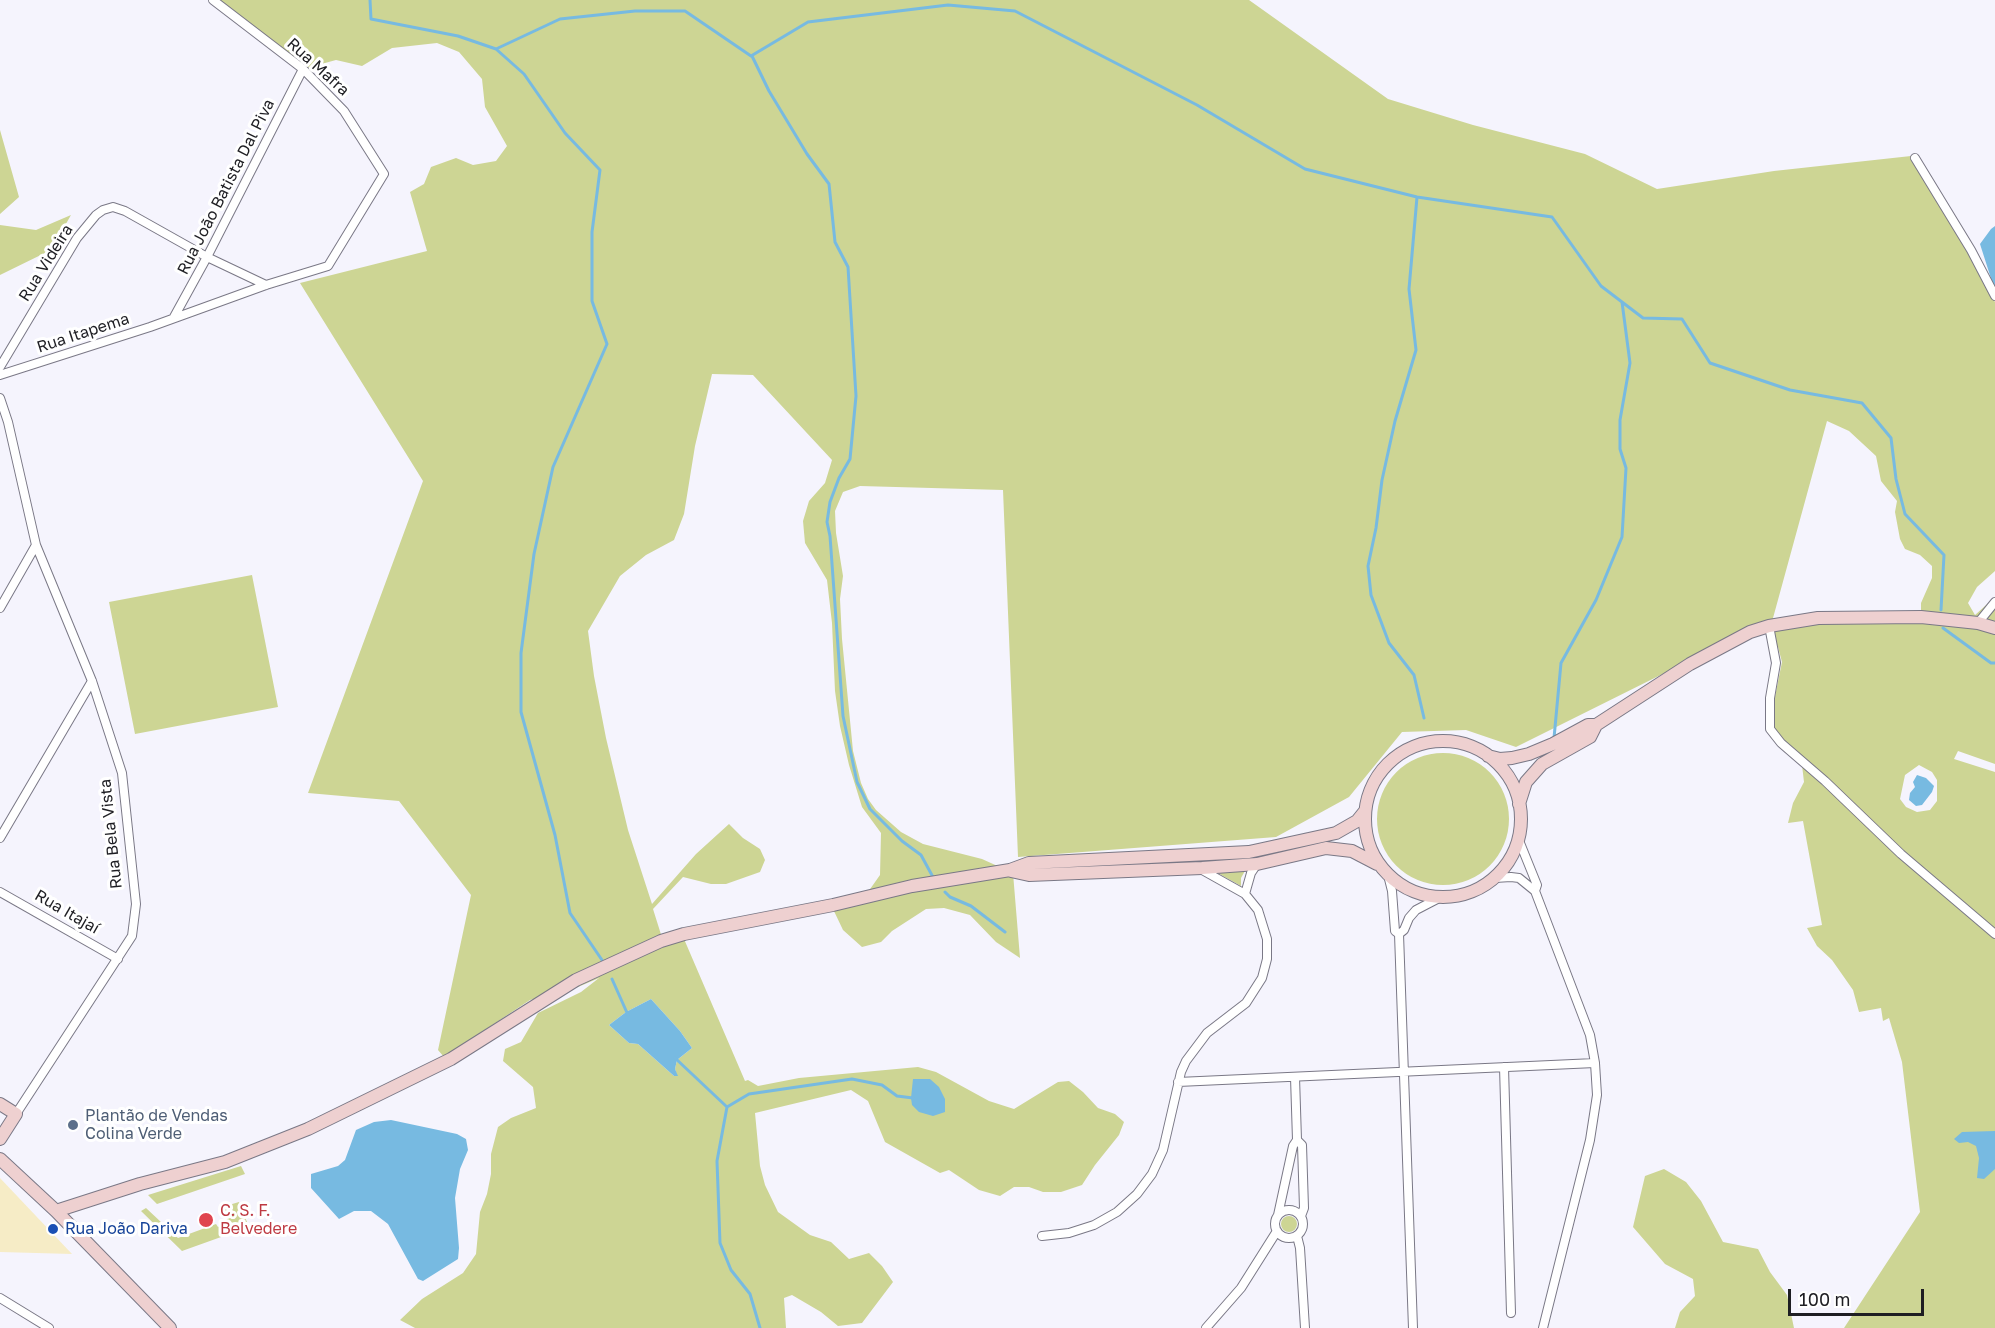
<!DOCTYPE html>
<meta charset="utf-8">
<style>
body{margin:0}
#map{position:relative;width:1995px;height:1328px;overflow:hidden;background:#f5f4fd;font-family:"Golos Text",sans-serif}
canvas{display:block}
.scale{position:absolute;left:1788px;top:1289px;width:136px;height:27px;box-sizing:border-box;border:3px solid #1e1e23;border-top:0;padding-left:8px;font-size:18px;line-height:21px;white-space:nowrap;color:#1e1e23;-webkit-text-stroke:4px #fff;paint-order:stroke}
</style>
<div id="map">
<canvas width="1995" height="1328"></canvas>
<div class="scale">100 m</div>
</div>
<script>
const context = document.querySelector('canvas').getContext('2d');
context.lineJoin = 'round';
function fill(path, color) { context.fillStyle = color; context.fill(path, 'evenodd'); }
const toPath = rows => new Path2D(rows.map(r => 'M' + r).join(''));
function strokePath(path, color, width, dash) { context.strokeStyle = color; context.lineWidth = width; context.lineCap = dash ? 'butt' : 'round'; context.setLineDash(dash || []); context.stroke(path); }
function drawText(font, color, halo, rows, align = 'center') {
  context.font = font + ' "Golos Text",sans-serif'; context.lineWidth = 6; context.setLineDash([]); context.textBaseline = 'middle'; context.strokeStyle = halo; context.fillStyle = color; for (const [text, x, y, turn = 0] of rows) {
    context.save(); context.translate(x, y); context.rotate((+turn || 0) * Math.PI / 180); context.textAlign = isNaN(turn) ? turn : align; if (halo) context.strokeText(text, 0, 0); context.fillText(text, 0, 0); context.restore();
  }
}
fill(toPath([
 [213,0,1249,0,1388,99,1473,125,1585,154,1657,189,1774,171,1911,156,1962,238,1995,302,1995,571,1977,587,1968,603,1975,615,1995,597,1995,764,1958,751,1954,759,1995,772,1995,1328,1844,1328,1920,1212,1902,1062,1889,1018,1883,1021,1881,1008,1859,1012,1853,990,1832,960,1817,946,1807,928,1822,925,1803,821,1788,823,1793,803,1804,782,1802,765,1771,732,1771,716,1782,662,1778,647,1765,623,1516,747,1466,730,1402,732,1349,797,1276,837,1018,857,1003,490,860,486,843,492,835,511,836,533,843,576,840,599,842,639,853,751,861,783,868,799,876,810,901,832,923,844,982,859,1013,873,1020,958,996,942,970,915,944,908,926,909,892,931,881,942,862,947,843,930,833,909,868,892,880,875,881,833,862,807,849,765,840,726,835,691,832,623,827,580,805,543,803,521,809,501,825,483,832,460,753,375,712,374,695,446,684,514,674,540,646,555,620,576,588,631,594,676,606,738,628,830,652,904,696,854,729,824,743,838,760,849,765,860,760,872,726,884,711,884,683,877,653,909,664,944,684,939,745,1081,748,1080,758,1086,799,1078,918,1067,936,1072,989,1101,1014,1109,1058,1082,1069,1081,1083,1092,1098,1108,1115,1114,1124,1122,1119,1135,1095,1165,1082,1185,1061,1192,1043,1192,1029,1187,1014,1187,1000,1196,979,1190,949,1170,940,1173,885,1142,868,1101,851,1090,755,1113,760,1166,765,1185,778,1212,810,1235,831,1242,849,1259,869,1253,882,1266,893,1282,862,1323,838,1326,821,1312,792,1295,784,1298,786,1328,415,1328,400,1320,422,1299,463,1273,476,1254,480,1212,487,1194,491,1174,491,1154,498,1127,511,1118,536,1108,533,1087,503,1061,505,1049,521,1042,538,1013,581,992,599,978,578,987,530,1000,444,1057,438,1050,471,895,399,801,308,793,423,481,300,283,427,251,410,192,424,184,431,167,456,158,473,165,496,161,507,146,485,107,482,79,459,52,437,43,392,48,362,66,336,60,303,69],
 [1827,421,1849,431,1876,456,1881,481,1897,501,1895,512,1900,539,1905,549,1920,555,1932,566,1932,578,1921,603,1921,622,1817,622,1770,629],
 [1919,765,1932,772,1937,780,1937,801,1930,810,1917,812,1906,807,1900,799,1905,775],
 [651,999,680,1031,692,1048,677,1060,675,1069,677,1076,674,1076,638,1044,629,1043,609,1025,626,1012],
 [0,130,19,197,0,214],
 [71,215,51,250,0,275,0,225,36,230],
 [252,575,278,707,135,734,109,602],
 '1377 819a66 66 0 1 1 132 0a66 66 0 1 1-132 0Z',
 [1246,869,1241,878,1241,886,1216,872],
 [241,1166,245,1174,157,1204,148,1195],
 [1664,1169,1686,1182,1701,1201,1723,1242,1758,1249,1770,1272,1787,1295,1794,1328,1675,1328,1680,1312,1695,1296,1693,1279,1665,1264,1633,1227,1645,1176],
 [239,1202,249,1227,182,1251,141,1211,146,1208,178,1238,216,1224,218,1227,228,1223,222,1207],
 '1281 1224a8 8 0 1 1 16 0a8 8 0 1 1-16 0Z'
]), '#cdd594');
fill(toPath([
 [0,1178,72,1254,0,1252]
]), '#f6ecc6');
fill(toPath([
 [1995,226,1995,291,1980,244,1991,229],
 [1917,775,1926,778,1934,786,1932,792,1922,805,1916,806,1909,800,1910,793,1915,787,1913,782],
 [651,999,680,1031,692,1048,677,1060,675,1069,678,1076,674,1076,638,1044,629,1043,609,1025,626,1012],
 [913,1079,930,1079,939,1087,945,1099,945,1112,933,1116,919,1112,912,1105,911,1098],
 [391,1120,457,1134,466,1139,468,1150,460,1169,455,1198,459,1248,458,1259,423,1281,418,1279,388,1224,371,1211,354,1211,339,1219,311,1188,311,1174,338,1166,345,1160,356,1130,374,1122],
 [1995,1131,1995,1169,1984,1179,1977,1178,1979,1158,1976,1146,1968,1142,1959,1143,1954,1139,1962,1132]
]), '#77bae1');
strokePath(toPath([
 [370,0,371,19,458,36,496,49,560,19,635,11,685,11,751,56,808,22,948,5,1015,11,1197,105,1305,169,1417,197,1552,217,1601,286,1643,318,1682,319,1710,363,1790,390,1862,403,1891,438,1896,479,1905,514,1944,555,1941,610],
 [496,49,524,74,565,133,600,170,592,232,592,301,607,344,553,467,534,554,521,653,521,712,555,835,570,913,604,963],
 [752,56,769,91,807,154,829,184,835,242,848,267,856,396,850,459,839,478,830,502,827,522,830,536,843,716,857,782,870,809,902,841,921,855,934,879],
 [1417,197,1409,289,1416,350,1395,421,1382,480,1376,528,1368,566,1371,595,1389,643,1414,675,1424,718],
 [1943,628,1991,663,1995,663],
 [1554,738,1561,663,1596,600,1622,537,1626,468,1620,449,1620,420,1630,363,1622,302],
 [945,892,950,897,971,906,1005,932],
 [612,979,628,1015],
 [675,1058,727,1107,717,1161,720,1243,731,1270,750,1294,760,1328],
 [727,1107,749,1094,852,1079,882,1085,897,1096,913,1098]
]), '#77bae1', 3);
const street = toPath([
 [1915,158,1971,250,1995,296],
 [174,317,207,257,303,69],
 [0,367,77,238,96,215,103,210,113,207,125,211,207,257,266,285],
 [0,375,150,327,266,285,328,266,384,174,344,111,303,69,213,0],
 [0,398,8,422,36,545,92,681,122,773,136,904,132,936,16,1114],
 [0,608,36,545],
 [1978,623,1995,602],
 [1769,626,1776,663,1770,698,1770,729,1781,743,1825,781,1901,854,1995,934],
 [0,838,92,681],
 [1518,838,1537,885,1535,891,1590,1035,1595,1063,1597,1095,1590,1140,1543,1328],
 [1388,875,1392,891,1395,931,1399,934,1413,1328],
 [1495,878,1511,877,1519,878,1535,891],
 [0,892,118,959],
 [1245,894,1251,873,1257,864],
 [1399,934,1404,930,1409,918,1416,910,1441,897],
 [1504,1067,1511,1313],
 [1295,1077,1297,1140,1302,1145,1304,1208,1301,1216],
 [1178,1082,1595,1063],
 '1275 1224a14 14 0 1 1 28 0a14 14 0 1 1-28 0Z',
 [1278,1215,1293,1146,1297,1140],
 [1042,1236,1069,1233,1094,1225,1117,1212,1137,1194,1152,1174,1163,1150,1181,1072,1186,1061,1207,1033,1246,1003,1262,978,1267,959,1267,939,1258,910,1245,894,1204,871,1202,868],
 [1297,1236,1300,1248,1305,1328],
 [0,1298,49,1328],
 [1206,1328,1241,1288,1277,1231]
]);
const secondary = toPath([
 '1365 819a78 78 0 1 1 156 0a78 78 0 1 1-156 0Z',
 [1488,756,1500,759,1512,758,1529,754,1553,744,1588,725,1596,725],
 [1519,804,1526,782,1542,764,1590,737,1596,725,1690,664,1750,632,1769,626,1818,618,1921,617,1978,623,1995,628],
 [1011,871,1029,875,1202,868,1257,864,1326,848,1352,851,1377,864],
 [0,1104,16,1114,0,1139],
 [0,1159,56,1211,170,1328],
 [56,1211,140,1184,225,1162,308,1129,451,1059,576,980,661,941,684,934,833,905,912,886,1010,870,1029,863,1249,852,1336,833,1357,821,1365,811]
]);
strokePath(street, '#7a7886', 10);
strokePath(secondary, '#7a7886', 14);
strokePath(street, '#fff', 8);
strokePath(secondary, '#eed0d0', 12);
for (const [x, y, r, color] of [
 [73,1125,6,"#5c6f8a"],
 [206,1220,8,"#e0444e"],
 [53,1229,6,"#1a4fb4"]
]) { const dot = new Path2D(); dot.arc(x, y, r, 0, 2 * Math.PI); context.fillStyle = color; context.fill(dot); strokePath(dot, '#fff', 2); }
drawText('16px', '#1e1e23', '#fff', [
 ["Rua Mafra",318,67,42],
 ["Rua João Batista Dal Piva",226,187,-63],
 ["Rua Videira",46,263,-58],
 ["Rua Itapema",83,333,-18],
 ["Rua Bela Vista",111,834,-96],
 ["Rua Itajaí",67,912,30]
]);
drawText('16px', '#4e5e75', '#fff', [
 ["Plantão de Vendas",85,1116],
 ["Colina Verde",85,1134]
], 'left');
drawText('16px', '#be3a42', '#fff', [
 ["C. S. F.",220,1211],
 ["Belvedere",220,1229]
], 'left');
drawText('16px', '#164399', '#fff', [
 ["Rua João Dariva",65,1229]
], 'left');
</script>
